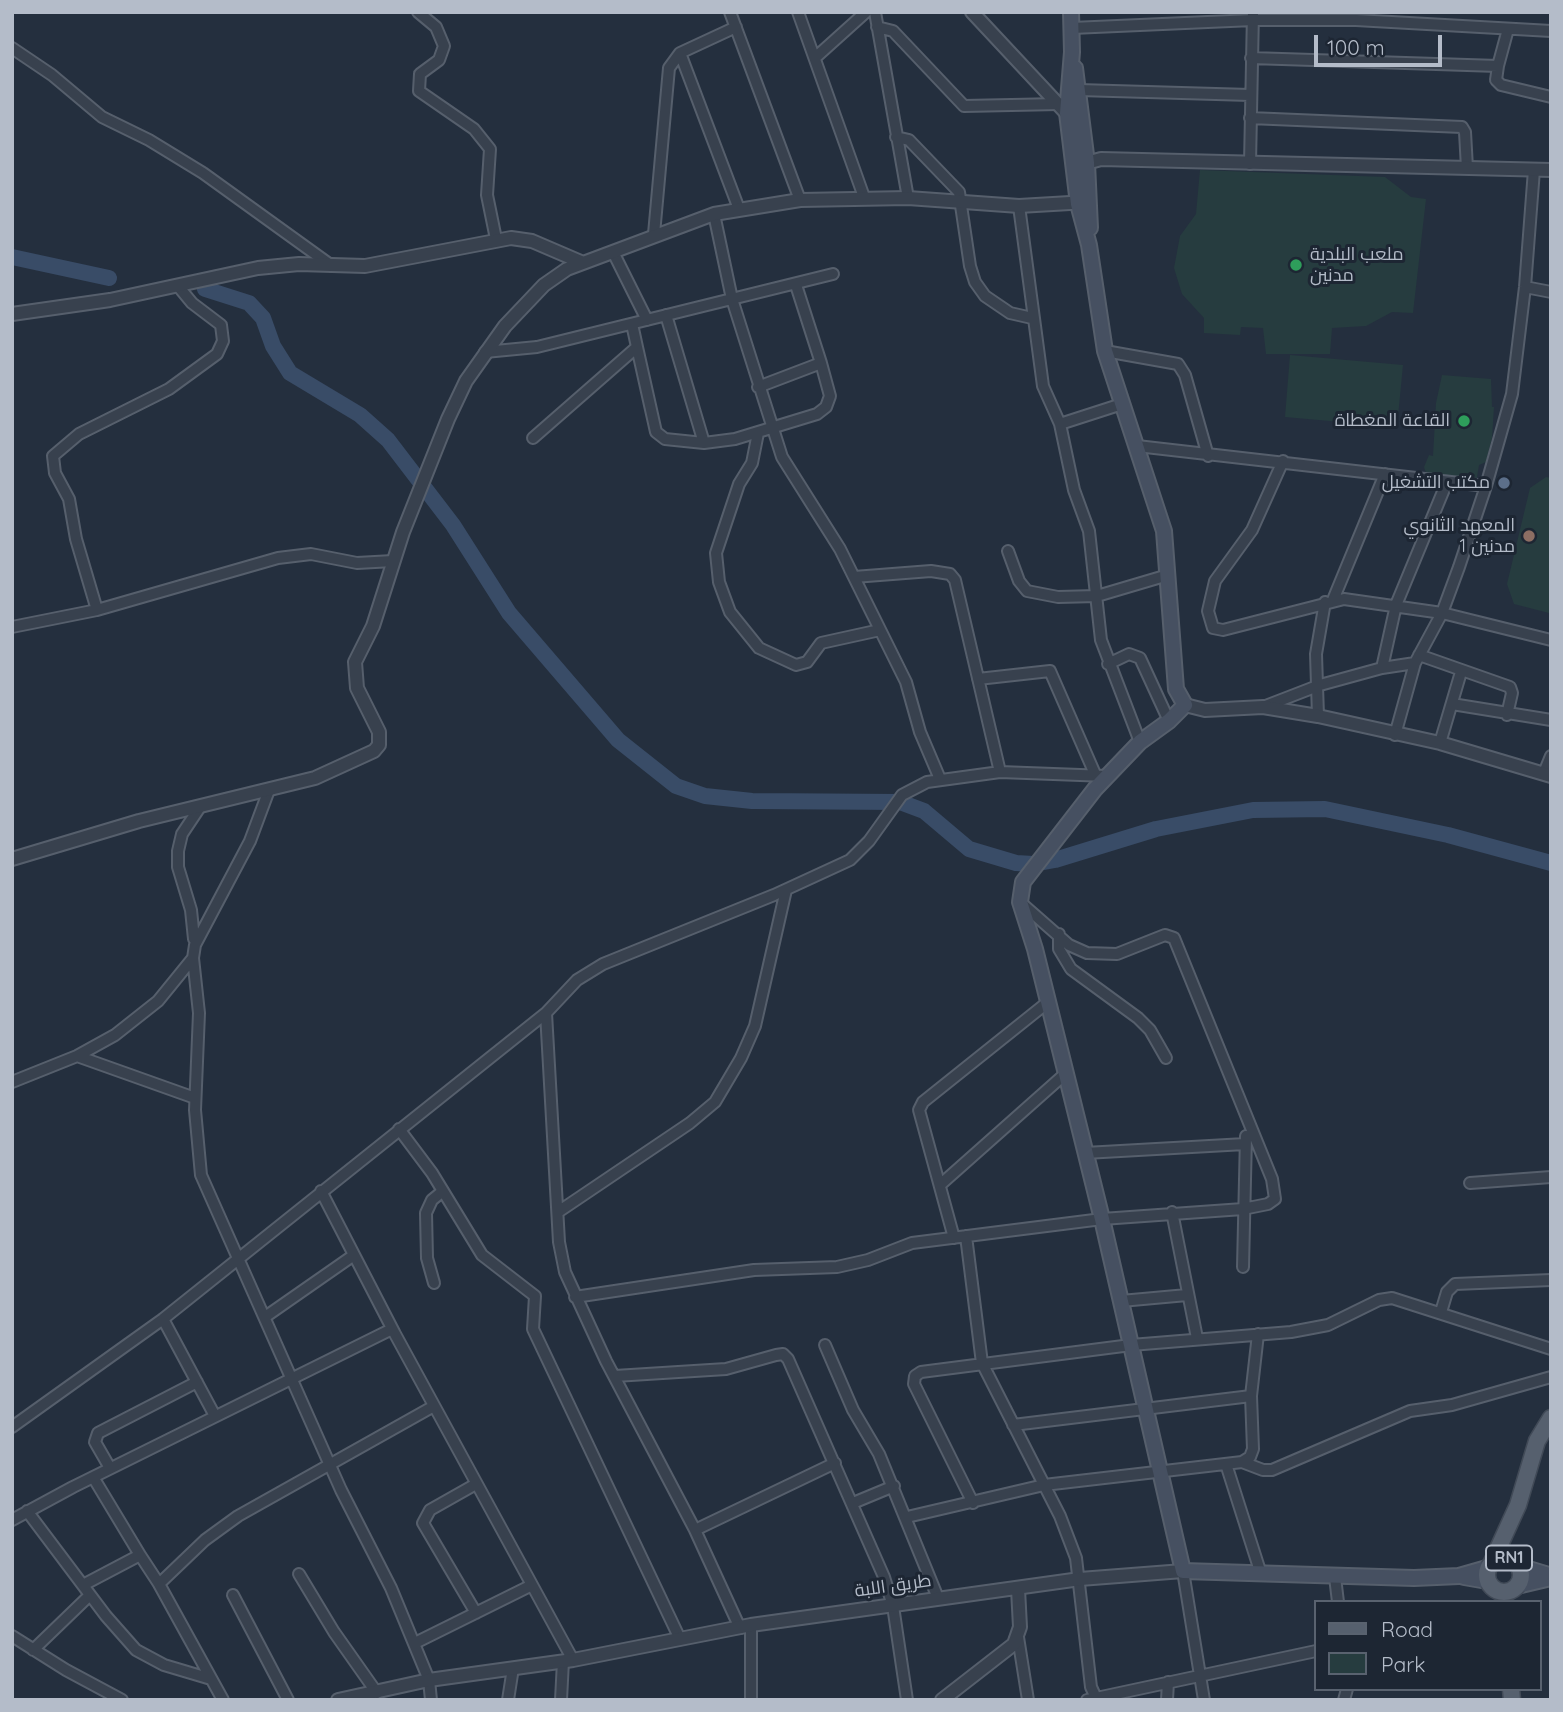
<!DOCTYPE html>
<meta charset="utf-8">
<style>
body{margin:0}
#map{position:relative;width:1563px;height:1712px;overflow:hidden;background:#242f3e;font-family:Quicksand,sans-serif}
canvas{display:block}
.frame{position:absolute;inset:0;border:14px solid #b4bcc9;pointer-events:none}
.legend{position:absolute;left:1314px;top:1600px;width:228px;height:91px;box-sizing:border-box;background:#1d2633;border:2px solid #59626f;margin:0;padding:9px 12px;list-style:none;font-size:21px;color:#b4bcc9}
.legend li{display:flex;align-items:center;gap:14px;height:35px}
.legend b{width:35px;border:2px solid #59626f}
.scale{position:absolute;left:1314px;top:35px;width:128px;height:32px;box-sizing:border-box;border:4px solid #b4bcc9;border-top:0;padding-left:9px;font-size:21px;line-height:24px;white-space:nowrap;color:#b4bcc9;-webkit-text-stroke:5px #1d2633;paint-order:stroke}
</style>
<div id="map">
<canvas width="1563" height="1712"></canvas>
<div class="frame"></div>
<ul class="legend">
<li><b style="height:9px;background:#56606e"></b>Road</li>
<li><b style="height:19px;background:#263c3f"></b>Park</li>
</ul>
<div class="scale">100 m</div>
</div>
<script>
const context = document.querySelector('canvas').getContext('2d');
context.lineJoin = 'round';
function fill(path, color) { context.fillStyle = color; context.fill(path, 'evenodd'); }
const toPath = rows => new Path2D(rows.map(r => 'M' + r).join(''));
function strokePath(path, color, width, dash) { context.strokeStyle = color; context.lineWidth = width; context.lineCap = dash ? 'butt' : 'round'; context.setLineDash(dash || []); context.stroke(path); }
function drawText(font, color, halo, rows, align = 'center') {
  context.font = font + ' Quicksand,Cairo,sans-serif'; context.lineWidth = 6; context.setLineDash([]); context.textBaseline = 'middle'; context.strokeStyle = halo; context.fillStyle = color; for (const [text, x, y, turn = 0] of rows) {
    context.save(); context.translate(x, y); context.rotate((+turn || 0) * Math.PI / 180); context.textAlign = isNaN(turn) ? turn : align; if (halo) context.strokeText(text, 0, 0); context.fillText(text, 0, 0); context.restore();
  }
}
fill(toPath([
 [1200,170,1385,177,1411,197,1426,199,1413,313,1392,312,1366,326,1332,328,1330,354,1266,354,1263,328,1241,327,1240,335,1204,333,1204,318,1182,294,1174,268,1180,236,1196,214],
 [1290,355,1403,365,1397,427,1285,417],
 [1442,375,1491,379,1492,407,1494,407,1492,438,1486,462,1479,465,1476,483,1427,476,1424,467,1429,455,1433,456,1436,403],
 [1546,477,1551,478,1549,613,1514,604,1507,584,1530,488]
]), '#263c3f');
strokePath(toPath([
 [12,257,109,278],
 [205,289,249,303,263,318,273,346,290,373,360,415,388,440,453,525,509,613,618,740,676,786,705,796,752,801,900,802,924,811,969,849,1016,863,1033,864,1055,860,1156,829,1253,810,1325,809,1448,835,1551,863]
]), '#394c67', 16);
const minor = toPath([
 [418,12,436,27,444,46,439,60,420,74,419,91,474,129,490,149,487,195,496,239],
 [730,12,800,200],
 [798,12,864,197],
 [875,12,908,198],
 [877,27,893,31,964,106,1059,104],
 [1072,28,1253,20,1356,20,1551,31],
 [12,48,52,75,102,117,149,140,203,173,332,266],
 [680,53,739,209],
 [816,57,866,12],
 [1251,58,1498,66,1508,29],
 [1498,66,1496,80,1501,85,1551,97],
 [1079,90,1250,95],
 [1250,118,1462,127,1465,132,1467,168],
 [896,137,909,140,959,192,970,266,975,282,985,296,1010,313,1032,318],
 [1250,164,1253,12],
 [1019,206,1043,386,1060,424,1074,490,1089,531,1101,640,1140,742],
 [714,214,732,299,782,457,840,549,906,682,920,732,940,779],
 [654,234,669,68,680,53,736,27],
 [613,252,647,320],
 [796,285,821,363],
 [1525,287,1551,292],
 [666,315,704,443,735,439,817,414,826,407,830,396,821,363,758,387],
 [637,347,656,432,665,439,704,443],
 [1105,351,1178,364,1185,375,1208,456],
 [485,352,537,347,833,274],
 [1060,424,1122,404],
 [758,433,752,463,739,484,716,553,719,582,730,612,759,648,796,665,807,662,821,643,880,630],
 [533,438,637,347,632,324],
 [1137,446,1486,486],
 [1283,461,1252,530,1215,581,1208,611,1213,628,1223,630,1344,599,1442,613,1551,640],
 [1008,551,1019,581,1027,591,1058,597,1097,596,1168,575],
 [854,577,931,571,950,574,955,580,1000,772],
 [1333,600,1385,474],
 [97,610,76,539,69,499,55,473,53,456,79,434,169,389,217,354,223,341,221,325,192,303,178,286],
 [12,627,97,610,278,558,311,554,357,563,393,561],
 [1419,655,1510,687,1512,693,1507,715],
 [1108,664,1129,654,1140,658,1169,721],
 [1382,668,1396,605,1447,482],
 [978,679,1050,671,1095,774],
 [1452,704,1551,720],
 [1263,707,1320,685,1382,668,1415,663],
 [1318,716,1316,654,1325,602],
 [1395,735,1415,663,1442,613,1459,567,1486,486,1512,394,1525,287,1534,170],
 [1440,743,1461,672],
 [1544,773,1551,756],
 [269,790,250,841,195,945,193,958,199,1013,195,1110,201,1175,341,1490,391,1588,429,1680,431,1700],
 [1059,934,1059,949,1071,969,1138,1018,1150,1030,1166,1058],
 [194,939,191,910,178,867,178,851,182,834,200,807],
 [546,1013,559,1242,565,1272,606,1361,695,1530,740,1628],
 [77,1056,195,1098],
 [12,1082,77,1056,115,1035,158,1001,193,958],
 [399,1129,432,1173,482,1255,535,1296,533,1329,680,1639],
 [1085,1153,1245,1144],
 [1470,1183,1551,1177],
 [940,1185,1065,1074],
 [321,1191,395,1334,573,1660],
 [558,1212,690,1123,715,1102,741,1058,755,1026,786,890],
 [1172,1212,1197,1338],
 [966,1236,982,1363,1060,1516,1076,1558,1091,1687,1097,1700],
 [954,1238,919,1110,923,1102,1048,1002],
 [1243,1267,1246,1136],
 [434,1283,427,1258,426,1213,432,1200,443,1191],
 [575,1297,754,1270,837,1267,868,1260,912,1243,1102,1219,1243,1209,1268,1204,1275,1199,1272,1179,1174,938,1165,935,1117,954,1087,953,1069,945,1020,902],
 [1121,1301,1187,1295],
 [1441,1312,1447,1292,1455,1284,1551,1280],
 [265,1317,354,1255],
 [163,1319,215,1416],
 [825,1345,853,1410,879,1454,938,1598],
 [615,1376,726,1369,776,1355,783,1354,788,1359,884,1577,893,1606,907,1700],
 [1251,1396,1258,1334],
 [12,1427,163,1319,546,1013,577,980,603,964,774,895,850,860,869,841,902,795,927,782,1000,772,1107,776],
 [1242,1462,1263,1470,1272,1470,1410,1411,1452,1405,1551,1377],
 [1226,1464,1261,1574],
 [110,1468,95,1442,98,1433,197,1382],
 [93,1477,140,1555],
 [853,1503,894,1486],
 [973,1503,914,1384,915,1376,921,1372,1131,1345,1291,1332,1328,1325,1379,1300,1392,1298,1551,1349],
 [27,1511,106,1616,136,1650,164,1665,211,1679],
 [907,1517,1044,1485,1242,1462,1250,1457,1253,1449,1251,1396,1013,1425],
 [12,1520,73,1487,392,1329],
 [695,1530,835,1463],
 [1183,1571,1204,1700],
 [299,1574,334,1632,377,1693],
 [1335,1577,1338,1602],
 [83,1585,140,1555,159,1584],
 [233,1595,288,1700],
 [476,1613,423,1523,430,1510,476,1484],
 [12,1636,66,1670,122,1700],
 [1018,1637,1028,1700],
 [415,1643,532,1585],
 [33,1650,90,1595],
 [223,1700,159,1584,205,1540,238,1516,434,1406],
 [508,1700,513,1668],
 [561,1700,563,1661],
 [751,1700,751,1625],
 [1087,1700,1316,1651],
 [1167,1700,1168,1682],
 [1344,1700,1347,1689]
]);
const tertiary = toPath([
 [972,12,1070,117],
 [1079,165,1101,159,1551,170],
 [12,314,110,300,258,268,299,264,365,266,511,238,532,241,581,262],
 [1185,705,1205,710,1263,707,1318,716,1440,743,1551,776],
 [12,859,139,821,315,778,374,751,379,745,379,732,357,688,355,662,373,626,403,532,448,419,466,381,505,326,544,285,567,269,714,214,800,200,908,198,1019,206,1087,202],
 [338,1700,429,1680,573,1660,751,1625,1080,1579,1183,1571],
 [942,1700,1014,1644,1020,1627,1018,1589]
]);
const secondary = toPath([
 [1071,12,1072,52,1067,113,1078,204,1089,245,1105,351,1164,531,1176,689,1185,705,1169,721,1140,742,1095,789,1023,882,1020,902,1035,949,1102,1219,1183,1571,1414,1578,1459,1576,1487,1568],
 [1075,68,1087,163,1090,228],
 [1519,1566,1549,1575],
 [1464,1577,1487,1581],
 [1517,1586,1551,1578]
]);
const primary = toPath([
 '1487 1575a17 17 0 1 1 34 0a17 17 0 1 1-34 0Z',
 [1492,1562,1518,1505,1537,1441,1551,1418],
 [1511,1689,1512,1700]
]);
strokePath(minor, '#565f6c', 14);
strokePath(tertiary, '#565f6c', 16);
strokePath(secondary, '#565f6c', 18);
strokePath(primary, '#414a57', 19);
strokePath(minor, '#38414e', 10);
strokePath(tertiary, '#38414e', 12);
strokePath(secondary, '#465061', 14);
strokePath(primary, '#56606e', 16);
for (const [x, y, r, color] of [
 [1296,265,7,"#2e9e5b"],
 [1464,421,7,"#2e9e5b"],
 [1504,483,7,"#5c6f8a"],
 [1529,536,7,"#8d6e63"]
]) { const dot = new Path2D(); dot.arc(x, y, r, 0, 2 * Math.PI); context.fillStyle = color; context.fill(dot); strokePath(dot, '#1d2633', 2.5); }
for (const [x, y, w] of [
 [1509,1558,46]
]) { const box = new Path2D(); box.roundRect(x - w / 2, y - 12.5, w, 25, 5); context.fillStyle = '#1d2633'; context.fill(box); strokePath(box, '#b4bcc9', 2); }
drawText('bold 16px', '#b4bcc9', null, [
 ["RN1",1509,1558]
]);
drawText('18px', '#b4bcc9', '#1d2633', [
 ["ملعب البلدية",1310,255,"left"],
 ["مدنين",1310,276,"left"],
 ["القاعة المغطاة",1450,421],
 ["مكتب التشغيل",1490,483],
 ["المعهد الثانوي",1515,526],
 ["مدنين 1",1515,547]
], 'right');
drawText('18px', '#b4bcc9', '#1d2633', [
 ["طريق اللبة",893,1586,-8]
]);
</script>
